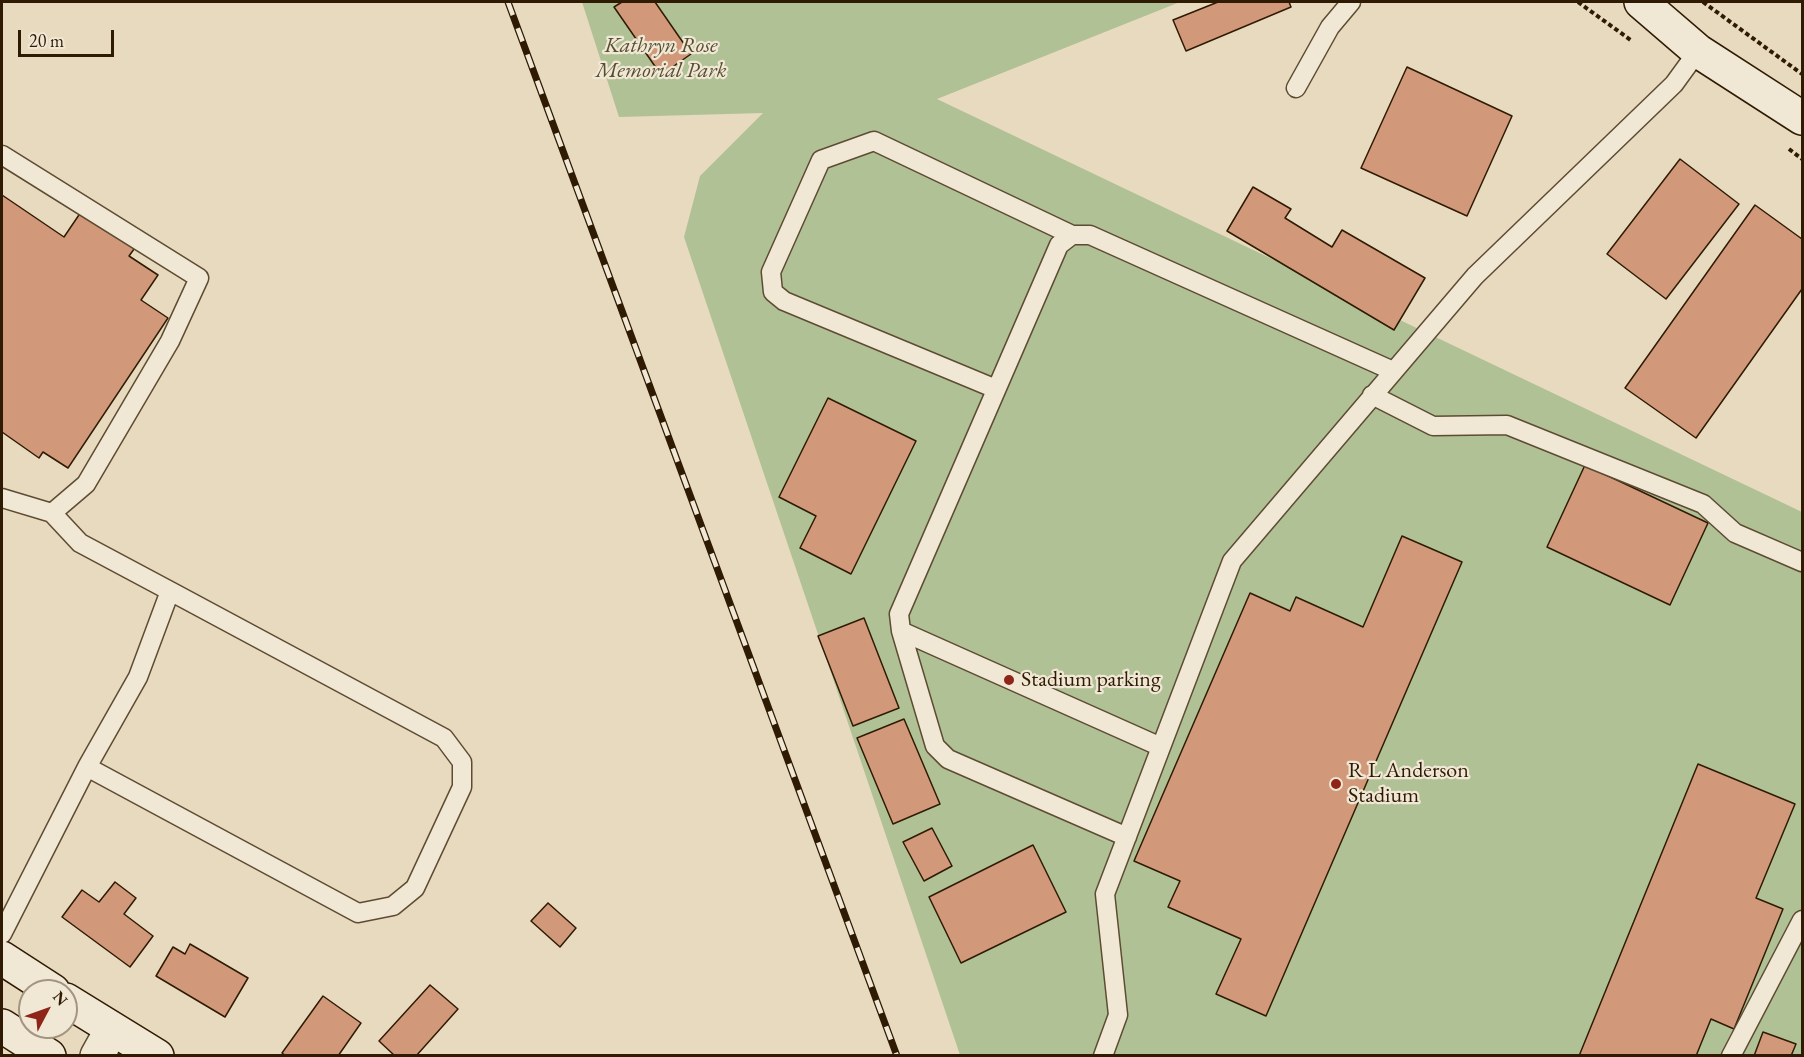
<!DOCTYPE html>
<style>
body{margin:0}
#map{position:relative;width:1804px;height:1057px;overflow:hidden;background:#e8dabf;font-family:"EB Garamond",serif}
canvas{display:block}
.frame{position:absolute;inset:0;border:3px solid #2f1b03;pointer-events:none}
.north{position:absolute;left:18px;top:979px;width:60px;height:60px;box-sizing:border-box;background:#f0e7d5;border:2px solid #a39581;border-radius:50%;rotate:49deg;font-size:16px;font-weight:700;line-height:24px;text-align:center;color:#2f1b03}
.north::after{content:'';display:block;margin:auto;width:21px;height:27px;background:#8f2418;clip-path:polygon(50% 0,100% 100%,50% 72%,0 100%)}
.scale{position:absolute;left:18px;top:30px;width:96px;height:27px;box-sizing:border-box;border:3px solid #2f1b03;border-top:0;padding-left:8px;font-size:18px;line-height:21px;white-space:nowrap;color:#2f1b03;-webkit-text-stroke:4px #f0e7d5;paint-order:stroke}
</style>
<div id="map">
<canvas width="1804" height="1057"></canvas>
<div class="frame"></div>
<div class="north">N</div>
<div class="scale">20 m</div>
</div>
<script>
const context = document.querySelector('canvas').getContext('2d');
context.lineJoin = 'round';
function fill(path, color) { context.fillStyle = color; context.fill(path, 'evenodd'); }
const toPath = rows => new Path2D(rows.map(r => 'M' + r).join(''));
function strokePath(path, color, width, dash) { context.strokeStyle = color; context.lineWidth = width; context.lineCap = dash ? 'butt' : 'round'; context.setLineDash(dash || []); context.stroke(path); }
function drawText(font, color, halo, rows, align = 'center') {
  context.font = font + ' "EB Garamond",serif'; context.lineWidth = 4.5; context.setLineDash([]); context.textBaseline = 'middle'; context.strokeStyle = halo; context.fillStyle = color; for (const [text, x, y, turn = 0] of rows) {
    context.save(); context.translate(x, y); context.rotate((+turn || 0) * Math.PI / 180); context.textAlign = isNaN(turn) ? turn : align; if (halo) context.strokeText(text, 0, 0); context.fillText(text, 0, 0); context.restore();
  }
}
fill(toPath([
 [582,2,1180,2,937,99,1802,512,1802,1055,960,1055,684,237,700,176,763,113,619,117]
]), '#b1c196');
const building = toPath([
 [622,2,655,2,691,54,661,75,614,7,622,2],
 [1218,2,1289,2,1291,7,1186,51,1173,20,1218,2],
 [1407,67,1512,116,1467,216,1361,168,1407,67],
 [1680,159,1739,204,1666,299,1607,254,1680,159],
 [1253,187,1291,209,1285,218,1332,247,1342,230,1425,278,1394,330,1227,231,1253,187],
 [2,195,64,237,83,209,137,245,129,256,158,275,141,300,168,318,68,468,43,452,39,458,2,432,2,195],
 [1755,205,1802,239,1802,289,1696,438,1625,388,1755,205],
 [828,398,916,441,851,574,800,548,816,516,779,497,828,398],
 [1585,465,1708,523,1670,605,1547,547,1585,465],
 [1402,536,1462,562,1266,1016,1216,994,1241,939,1168,907,1180,881,1134,861,1250,593,1290,611,1296,597,1363,627,1402,536],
 [864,618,899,708,853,726,818,636,864,618],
 [904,719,940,804,893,824,857,738,904,719],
 [1698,764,1795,804,1756,898,1783,909,1734,1029,1711,1019,1696,1056,1579,1056,1698,764],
 [932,828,952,866,924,881,903,842,932,828],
 [1033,845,1066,912,961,963,929,897,1033,845],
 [115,882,136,898,124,914,153,936,130,967,62,917,82,890,99,902,115,882],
 [548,903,576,928,560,947,531,921,548,903],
 [190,944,248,978,225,1017,156,976,173,947,185,954,190,944],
 [430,985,458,1009,416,1056,395,1056,379,1041,430,985],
 [323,996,361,1023,338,1056,286,1056,282,1053,323,996],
 [1763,1032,1796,1044,1791,1056,1754,1056,1763,1032]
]);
fill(building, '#d1997a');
strokePath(building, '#2f1b03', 1.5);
const lane = toPath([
 [1296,88,1330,27,1351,2],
 [2,155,199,278,170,341,86,484,52,513,2,498],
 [996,389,784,301,773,292,771,272,821,160,874,141,1072,235],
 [1372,395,1433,426,1507,425,1703,504,1735,533,1802,562],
 [901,631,935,746,948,759,1127,837],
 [1161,747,901,631,899,614,1059,245,1072,235,1090,235,1393,371],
 [87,767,358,913,393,906,415,888,462,787,462,762,444,738,170,591],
 [2,934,87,767,138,677,170,591,80,543,52,513],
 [1103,1056,1118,1015,1105,894,1232,561,1475,276,1674,84,1698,51],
 [1731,1056,1802,920]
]);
const street = toPath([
 [97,1056,112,1029]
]);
const secondary = toPath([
 [1641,2,1698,51,1802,118],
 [2,958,53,991],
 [66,1000,157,1056],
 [2,1026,49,1056]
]);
strokePath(lane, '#5d4b32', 21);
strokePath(street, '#5d4b32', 36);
strokePath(secondary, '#2f1b03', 36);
strokePath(toPath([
 [1578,2,1632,41],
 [1703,2,1802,74],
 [1789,149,1802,159]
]), '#2f1b03', 4, [4.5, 3]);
strokePath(lane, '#f0e7d5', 18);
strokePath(street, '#f0e7d5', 33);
strokePath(secondary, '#f0e7d5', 33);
const rail = toPath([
 [508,2,897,1056]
]);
strokePath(rail, '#2f1b03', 7);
strokePath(rail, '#f0e7d5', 4.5, [14]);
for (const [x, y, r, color] of [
 [1009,680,6,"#8f2418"],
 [1336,784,6,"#8f2418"]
]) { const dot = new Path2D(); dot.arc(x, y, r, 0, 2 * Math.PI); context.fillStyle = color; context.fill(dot); strokePath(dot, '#f0e7d5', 2); }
drawText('italic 22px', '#564d2f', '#f0e7d5', [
 ["Kathryn Rose",661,46],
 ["Memorial Park",661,71]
]);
drawText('22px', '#2f1b03', '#f0e7d5', [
 ["Stadium parking",1021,680],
 ["R L Anderson",1348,771],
 ["Stadium",1348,796]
], 'left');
</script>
